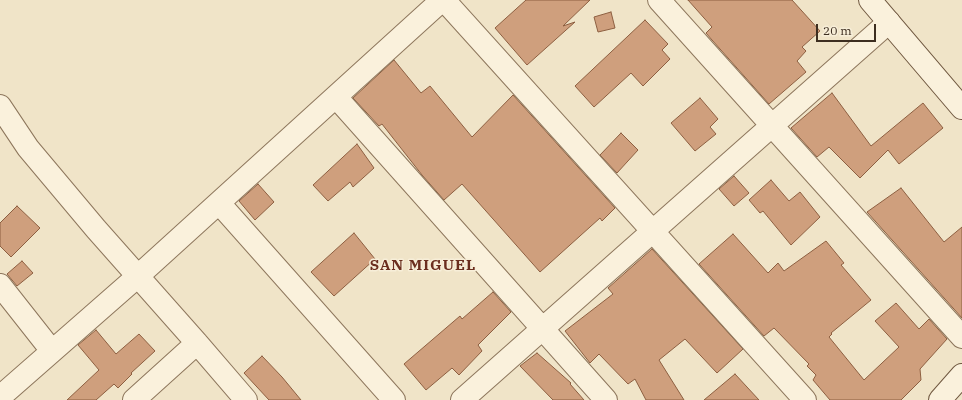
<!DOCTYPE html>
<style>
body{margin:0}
#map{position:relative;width:962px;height:400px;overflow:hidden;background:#f0e4c8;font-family:"IBM Plex Serif",serif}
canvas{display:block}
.scale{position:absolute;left:816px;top:24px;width:60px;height:18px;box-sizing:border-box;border:2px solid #3d2e20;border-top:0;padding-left:5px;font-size:12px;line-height:14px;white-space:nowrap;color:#3d2e20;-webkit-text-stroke:3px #f7eed8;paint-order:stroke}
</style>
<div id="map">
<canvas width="962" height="400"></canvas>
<div class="scale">20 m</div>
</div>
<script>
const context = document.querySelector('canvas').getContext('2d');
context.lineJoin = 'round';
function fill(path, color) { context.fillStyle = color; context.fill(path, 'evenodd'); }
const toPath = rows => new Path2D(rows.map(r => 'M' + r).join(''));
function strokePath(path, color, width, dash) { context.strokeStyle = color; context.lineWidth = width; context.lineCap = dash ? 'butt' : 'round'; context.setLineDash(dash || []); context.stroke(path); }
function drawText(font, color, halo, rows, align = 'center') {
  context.font = font + ' "IBM Plex Serif",serif'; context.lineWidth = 3; context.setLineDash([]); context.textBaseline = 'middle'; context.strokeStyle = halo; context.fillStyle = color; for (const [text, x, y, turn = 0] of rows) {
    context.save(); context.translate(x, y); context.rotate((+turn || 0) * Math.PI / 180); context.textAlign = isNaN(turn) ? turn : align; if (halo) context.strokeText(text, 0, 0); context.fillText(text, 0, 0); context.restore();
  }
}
const building = toPath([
 [526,0,590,0,563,26,575,22,527,65,495,28,526,0],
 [688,0,792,0,820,31,802,47,806,51,797,61,806,72,769,104,712,40,706,33,712,27,688,0],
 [611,12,615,28,598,32,594,17,611,12],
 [645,20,668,44,662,50,670,59,643,86,631,73,594,107,575,86,645,20],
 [394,60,421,93,430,86,472,137,513,95,615,208,602,221,600,218,540,272,462,184,444,200,422,175,382,124,379,126,353,98,394,60],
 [832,93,871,146,923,103,943,128,899,164,888,150,860,178,829,147,817,157,791,128,832,93],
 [700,98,718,119,710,127,716,134,695,151,671,123,700,98],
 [621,133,638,150,617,173,600,155,621,133],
 [357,144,374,168,353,187,350,182,328,201,313,185,357,144],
 [734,176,749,193,734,206,719,189,734,176],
 [771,180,789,201,800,192,820,217,791,245,763,211,760,213,749,200,771,180],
 [258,184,274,202,255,220,239,201,258,184],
 [901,188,944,242,962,227,962,318,867,212,901,188],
 [17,206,40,228,11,257,0,246,0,223,17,206],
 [354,233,375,259,334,296,311,272,354,233],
 [733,234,768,273,778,263,784,271,826,241,844,263,841,265,871,300,831,333,832,334,829,337,864,380,899,347,875,321,896,303,919,329,929,319,947,339,920,369,921,380,901,400,830,400,813,380,816,375,807,366,809,364,774,328,764,336,699,264,733,234],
 [652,249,743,349,717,373,685,339,659,360,684,400,646,400,635,379,628,384,599,354,590,363,565,331,613,294,608,288,652,249],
 [22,261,33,273,17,286,7,274,22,261],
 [493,292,511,312,478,345,482,351,459,375,452,368,426,390,404,364,460,316,462,319,493,292],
 [96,330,116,354,139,334,155,351,131,373,132,374,118,388,114,384,96,400,67,400,99,370,78,345,96,330],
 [537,353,571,383,570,384,584,400,553,400,520,366,537,353],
 [262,356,282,377,301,400,269,400,244,373,262,356],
 [735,374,759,400,704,400,735,374]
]);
fill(building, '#cf9f7d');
strokePath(building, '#8d5f41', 1);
const minor = toPath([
 [444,0,805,400],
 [659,0,962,337],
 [336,97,606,400],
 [0,106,28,148,96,229,197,343,246,400],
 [219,203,394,400],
 [0,285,52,351],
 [0,397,138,276,442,0],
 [134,400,197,343],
 [462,400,889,22]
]);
const secondary = toPath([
 [870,0,962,108],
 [940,400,962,375]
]);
strokePath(minor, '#8d765c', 24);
strokePath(secondary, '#6f573f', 24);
strokePath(minor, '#faf1dc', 22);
strokePath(secondary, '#faf1dc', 22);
context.letterSpacing = '1px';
drawText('bold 15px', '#6b2e1e', '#f7eed8', [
 ["SAN MIGUEL",423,266]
]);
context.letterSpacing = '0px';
</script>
